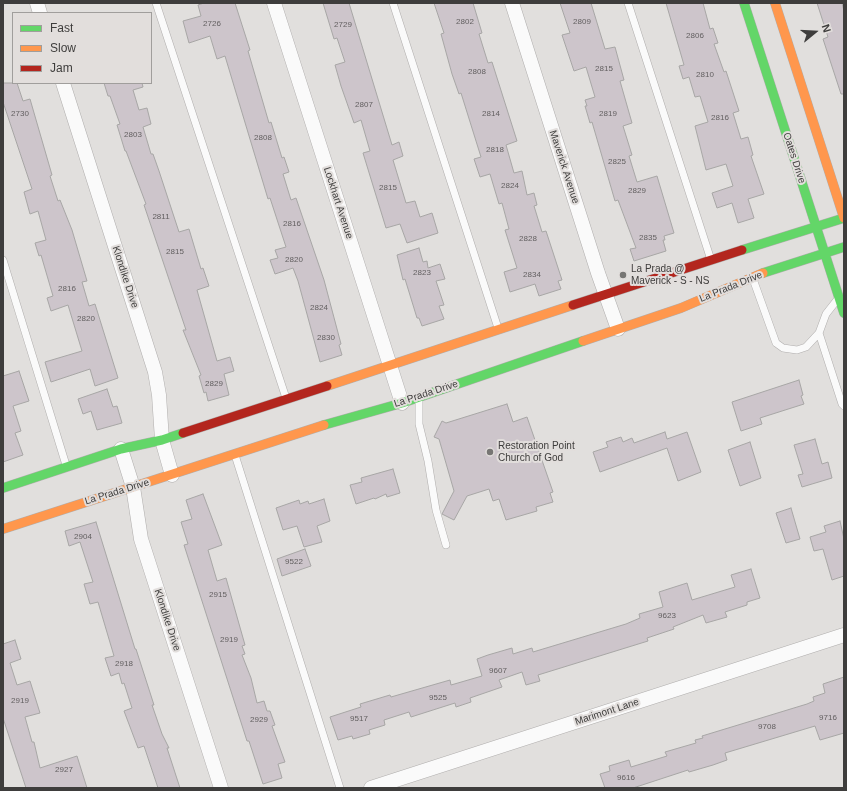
<!DOCTYPE html>
<style>
body{margin:0}
#map{position:relative;width:847px;height:791px;overflow:hidden;background:#e1dfdd;font-family:Arial,sans-serif}
canvas{display:block}
.frame{position:absolute;inset:0;border:4px solid #3e3d3c;pointer-events:none}
.legend{position:absolute;left:12px;top:12px;width:140px;height:72px;box-sizing:border-box;background:#e2dedc;border:1px solid #a09e9c;margin:0;padding:5px 7px;list-style:none;font-size:12px;color:#3e3d3c}
.legend li{display:flex;align-items:center;gap:8px;height:20px}
.legend b{width:20px;border:1px solid #a09e9c}
.north{position:absolute;left:795px;top:12px;width:40px;height:40px;-webkit-text-stroke:3px #e2dedc;paint-order:stroke;rotate:72deg;font-size:11px;font-weight:700;line-height:16px;text-align:center;color:#3e3d3c}
.north::after{content:'';display:block;margin:auto;width:14px;height:18px;background:#3e3d3c;clip-path:polygon(50% 0,100% 100%,50% 72%,0 100%)}
</style>
<div id="map">
<canvas width="847" height="791"></canvas>
<div class="frame"></div>
<ul class="legend">
<li><b style="height:5px;background:#63d668"></b>Fast</li>
<li><b style="height:5px;background:#ff974d"></b>Slow</li>
<li><b style="height:5px;background:#b3261e"></b>Jam</li>
</ul>
<div class="north">N</div>
</div>
<script>
const context = document.querySelector('canvas').getContext('2d');
context.lineJoin = 'round';
function fill(path, color) { context.fillStyle = color; context.fill(path, 'evenodd'); }
const toPath = rows => new Path2D(rows.map(r => 'M' + r).join(''));
function strokePath(path, color, width, dash) { context.strokeStyle = color; context.lineWidth = width; context.lineCap = dash ? 'butt' : 'round'; context.setLineDash(dash || []); context.stroke(path); }
function drawText(font, color, halo, rows, align = 'center') {
  context.font = font + ' Arial,sans-serif'; context.lineWidth = 4; context.setLineDash([]); context.textBaseline = 'middle'; context.strokeStyle = halo; context.fillStyle = color; for (const [text, x, y, turn = 0] of rows) {
    context.save(); context.translate(x, y); context.rotate((+turn || 0) * Math.PI / 180); context.textAlign = isNaN(turn) ? turn : align; if (halo) context.strokeText(text, 0, 0); context.fillText(text, 0, 0); context.restore();
  }
}
const building = toPath([
 [204,3,235,3,250,50,248,51,269,123,271,122,282,158,284,157,289,172,283,174,291,200,296,198,324,280,341,344,339,345,342,355,320,362,298,281,293,268,275,274,270,260,278,258,275,250,286,247,270,198,268,199,225,56,217,59,210,36,189,43,183,21,201,16,198,5,204,3],
 [323,3,349,3,392,145,399,142,403,156,393,160,406,203,415,201,420,217,432,213,438,233,407,243,400,224,386,228,363,153,370,151,361,120,354,123,341,86,335,65,345,62,337,38,334,39,323,3],
 [434,3,473,3,482,33,479,34,488,63,492,62,517,141,506,145,514,173,522,171,527,195,534,193,537,205,534,206,542,232,546,231,562,280,558,281,561,289,539,296,535,284,510,292,504,272,517,268,505,230,509,229,502,203,499,204,490,174,480,177,474,159,481,157,461,93,459,94,452,74,441,34,444,33,434,3],
 [560,3,591,3,605,49,615,47,624,80,620,81,632,123,623,126,632,155,629,156,637,182,657,176,674,233,664,236,665,240,663,240,666,251,634,261,630,249,636,248,618,200,615,201,592,122,590,123,585,106,587,106,585,100,595,97,586,67,574,71,562,35,570,33,560,3],
 [666,3,703,3,710,29,713,28,718,43,714,44,724,72,726,71,739,111,733,113,741,139,748,137,753,155,751,156,764,194,748,199,754,218,738,223,732,203,717,208,712,193,733,186,726,164,706,170,695,126,708,122,700,96,695,97,689,77,683,79,679,66,684,65,666,3],
 [817,3,842,3,844,11,844,94,841,94,823,39,828,37,817,3],
 [3,83,17,83,23,101,30,99,52,175,50,176,58,201,60,200,72,230,87,281,82,282,89,306,95,304,118,378,95,386,90,369,51,382,45,362,82,351,68,305,51,311,47,298,53,296,41,255,39,256,35,243,46,240,38,211,30,214,24,192,32,189,3,102,3,83],
 [104,83,142,83,143,87,133,90,139,110,147,108,151,124,143,127,151,154,153,154,159,171,179,232,189,229,201,269,203,268,209,286,197,290,217,361,230,357,234,371,224,374,229,395,208,401,206,392,204,393,199,376,201,375,183,330,186,330,144,205,146,204,126,151,125,151,117,125,120,124,110,96,108,96,104,83],
 [419,248,423,262,427,261,428,268,440,264,445,279,436,281,444,305,439,306,444,319,422,326,419,318,417,318,405,279,403,280,397,255,419,248],
 [19,371,29,401,13,406,21,431,15,433,23,455,3,462,3,376,19,371],
 [799,380,803,395,801,396,804,404,760,418,762,424,741,431,732,402,799,380],
 [107,389,113,407,117,406,122,423,97,430,91,411,83,414,78,399,107,389],
 [507,404,513,422,527,417,553,492,550,493,553,502,536,507,537,511,506,520,499,499,493,501,489,489,467,496,454,520,442,514,454,491,439,439,434,437,442,421,446,423,507,404],
 [665,432,667,439,687,432,701,472,678,481,667,448,600,472,593,452,608,447,606,442,621,437,623,442,632,438,634,443,665,432],
 [815,439,822,464,828,462,832,478,802,487,798,475,803,474,794,445,815,439],
 [750,442,761,478,740,486,728,450,750,442],
 [393,469,400,493,387,497,386,494,375,499,374,498,356,504,350,485,362,482,361,478,393,469],
 [203,494,222,545,208,550,217,581,226,578,245,645,242,646,245,654,242,655,251,678,257,703,264,701,267,711,270,711,275,725,272,726,285,762,278,764,282,778,263,784,249,741,247,741,184,545,188,544,181,522,192,519,186,500,203,494],
 [324,499,330,521,317,526,322,542,304,547,297,526,283,530,276,508,299,500,300,504,308,501,309,504,324,499],
 [791,508,800,539,786,543,776,513,791,508],
 [840,521,844,539,844,576,832,580,823,549,814,551,810,537,826,532,824,526,840,521],
 [96,522,135,649,136,649,154,705,152,705,162,734,169,748,167,748,180,788,158,788,144,746,138,748,124,711,132,708,124,683,122,684,119,673,111,676,105,658,114,656,98,602,90,604,84,584,93,582,80,542,69,546,65,531,96,522],
 [305,549,311,566,282,576,277,559,305,549],
 [751,569,760,598,747,602,747,605,725,612,727,617,706,623,703,615,673,627,674,629,647,638,648,641,538,675,540,681,526,685,522,672,499,680,502,687,470,698,471,702,456,707,455,703,411,717,409,712,384,720,385,725,369,730,370,734,353,739,352,736,338,740,330,717,361,707,360,704,390,695,391,697,450,680,451,685,482,676,477,659,488,655,512,648,513,654,532,648,533,652,626,624,640,618,639,614,663,607,659,592,687,583,692,600,735,587,731,575,751,569],
 [15,640,21,659,10,663,17,685,30,681,40,713,25,717,32,742,34,742,40,768,77,756,87,788,26,788,3,718,3,644,15,640],
 [844,677,844,733,820,740,815,726,725,753,727,760,713,765,689,772,688,770,633,788,605,788,600,774,610,771,609,766,629,760,631,767,667,756,665,752,696,743,695,740,703,738,702,736,807,704,814,701,813,697,825,693,823,684,844,677]
]);
fill(building, '#cdc5cb');
strokePath(building, '#a7a6a5', 1);
const lane = toPath([
 [156,3,286,398],
 [393,3,498,328],
 [628,3,711,260],
 [3,260,66,465],
 [753,279,776,343,783,348,797,350,806,347,819,333,826,314,837,300],
 [819,333,842,404,844,406],
 [419,399,419,424,428,461,436,510,446,545],
 [235,455,340,788]
]);
const street = toPath([
 [37,3,40,13],
 [274,3,402,403],
 [512,3,598,273,618,329],
 [63,83,155,372,159,395,162,440,172,475],
 [121,449,133,487,141,539,221,788],
 [371,788,844,635]
]);
const fast = toPath([
 [744,3,844,313],
 [742,250,844,218],
 [763,273,844,247],
 [324,425,402,403,583,341],
 [3,488,121,449,162,440,183,433]
]);
const slow = toPath([
 [775,3,844,218],
 [583,341,681,308,763,273],
 [327,386,573,305],
 [3,529,324,425]
]);
const jam = toPath([
 [573,305,742,250],
 [183,433,327,386]
]);
strokePath(lane, '#b0aead', 8);
strokePath(street, '#b0aead', 15);
strokePath(fast, '#b0aead', 10);
strokePath(slow, '#b0aead', 10);
strokePath(jam, '#b0aead', 10);
strokePath(lane, '#fafafa', 7);
strokePath(street, '#fafafa', 14);
strokePath(fast, '#63d668', 9);
strokePath(slow, '#ff974d', 9);
strokePath(jam, '#b3261e', 9);
for (const [x, y, r, color] of [
 [623,275,4,"#777674"],
 [490,452,4,"#777674"]
]) { const dot = new Path2D(); dot.arc(x, y, r, 0, 2 * Math.PI); context.fillStyle = color; context.fill(dot); strokePath(dot, '#e2dedc', 1.5); }
drawText('8px', '#625f60', null, [
 ["2802",465,22],
 ["2809",582,22],
 ["2726",212,24],
 ["2729",343,25],
 ["2806",695,36],
 ["2815",604,69],
 ["2808",477,72],
 ["2810",705,75],
 ["2807",364,105],
 ["2730",20,114],
 ["2814",491,114],
 ["2819",608,114],
 ["2816",720,118],
 ["2803",133,135],
 ["2808",263,138],
 ["2818",495,150],
 ["2825",617,162],
 ["2824",510,186],
 ["2815",388,188],
 ["2829",637,191],
 ["2811",161,217],
 ["2816",292,224],
 ["2835",648,238],
 ["2828",528,239],
 ["2815",175,252],
 ["2820",294,260],
 ["2823",422,273],
 ["2834",532,275],
 ["2816",67,289],
 ["2824",319,308],
 ["2820",86,319],
 ["2830",326,338],
 ["2829",214,384],
 ["2904",83,537],
 ["9522",294,562],
 ["2915",218,595],
 ["9623",667,616],
 ["2919",229,640],
 ["2918",124,664],
 ["9607",498,671],
 ["9525",438,698],
 ["2919",20,701],
 ["9716",828,718],
 ["9517",359,719],
 ["2929",259,720],
 ["9708",767,727],
 ["2927",64,770],
 ["9616",626,778]
]);
drawText('10px', '#3e3d3c', '#e2dedc', [
 ["Oates Drive",794,158,72],
 ["Maverick Avenue",564,167,72],
 ["Lockhart Avenue",338,203,72],
 ["Klondike Drive",125,277,72],
 ["La Prada Drive",731,287,-22],
 ["La Prada Drive",426,394,-18],
 ["La Prada Drive",117,492,-17],
 ["Klondike Drive",167,620,72],
 ["Marimont Lane",607,712,-18]
]);
drawText('10px', '#3e3d3c', '#e2dedc', [
 ["La Prada @",631,269],
 ["Maverick - S - NS",631,281],
 ["Restoration Point",498,446],
 ["Church of God",498,458]
], 'left');
</script>
